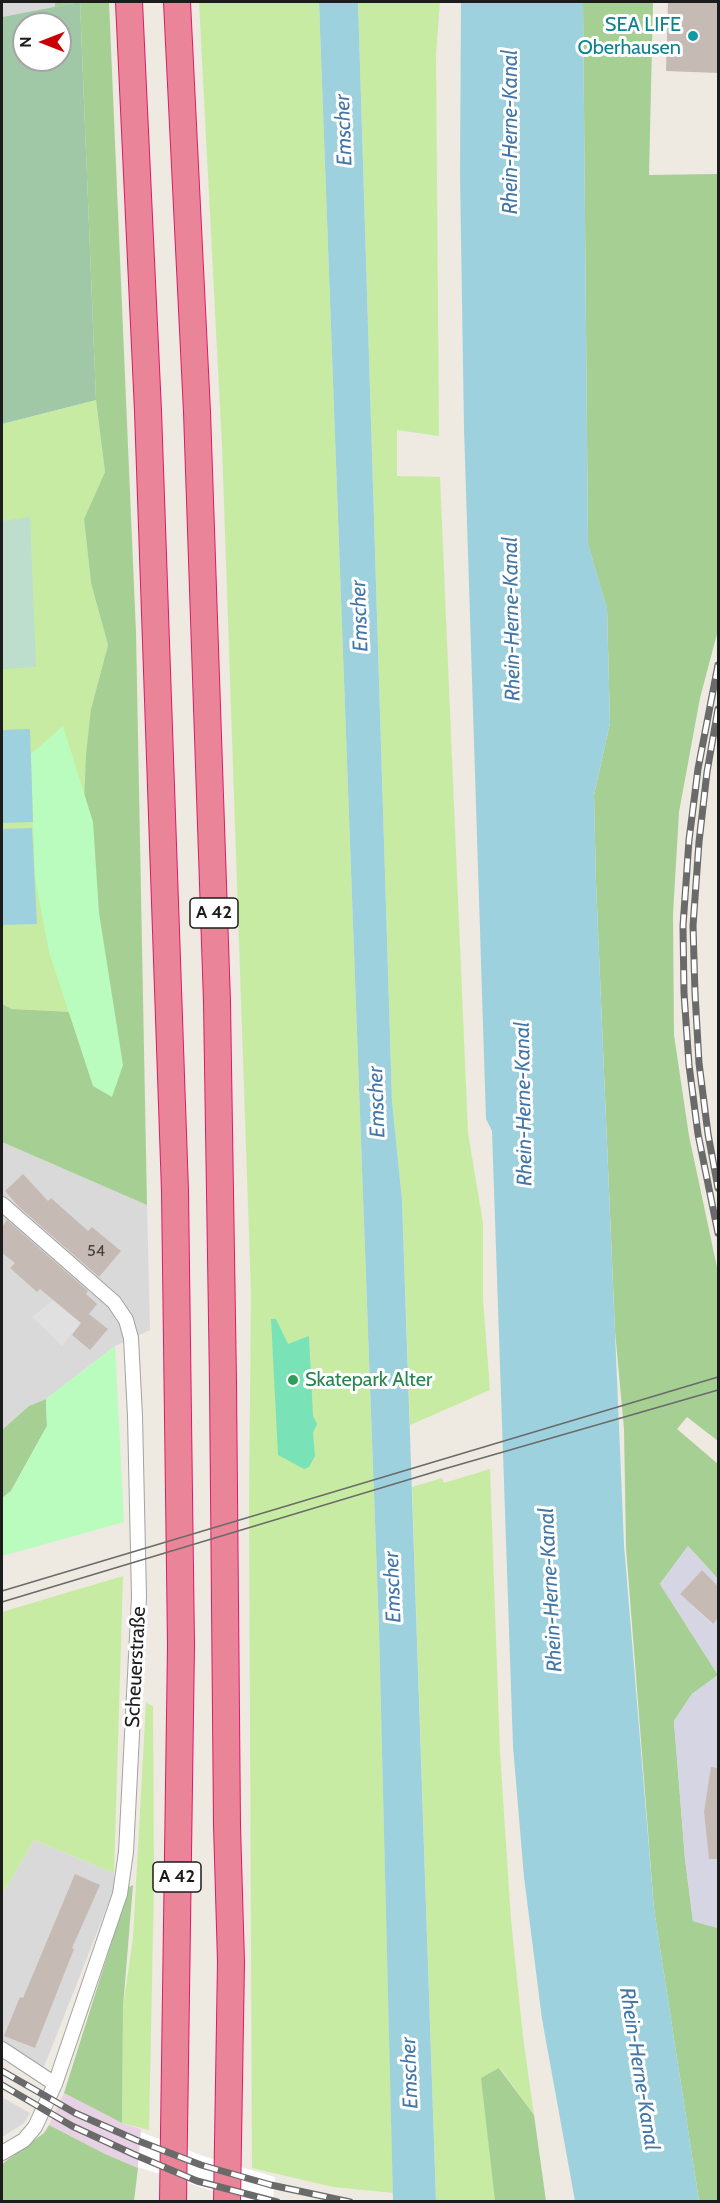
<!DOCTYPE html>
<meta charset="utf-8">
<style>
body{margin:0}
#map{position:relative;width:720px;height:2203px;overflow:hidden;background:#eee9e1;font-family:Cabin,sans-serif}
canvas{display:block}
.frame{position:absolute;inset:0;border:3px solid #1c1c1c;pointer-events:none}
.north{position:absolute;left:12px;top:12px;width:60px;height:60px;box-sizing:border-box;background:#fff;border:2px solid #a4a4a4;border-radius:50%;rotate:270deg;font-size:16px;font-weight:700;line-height:24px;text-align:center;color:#1c1c1c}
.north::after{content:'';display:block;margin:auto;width:21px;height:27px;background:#c80005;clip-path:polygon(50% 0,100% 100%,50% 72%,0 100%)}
</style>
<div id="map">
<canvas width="720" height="2203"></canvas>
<div class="frame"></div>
<div class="north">N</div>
</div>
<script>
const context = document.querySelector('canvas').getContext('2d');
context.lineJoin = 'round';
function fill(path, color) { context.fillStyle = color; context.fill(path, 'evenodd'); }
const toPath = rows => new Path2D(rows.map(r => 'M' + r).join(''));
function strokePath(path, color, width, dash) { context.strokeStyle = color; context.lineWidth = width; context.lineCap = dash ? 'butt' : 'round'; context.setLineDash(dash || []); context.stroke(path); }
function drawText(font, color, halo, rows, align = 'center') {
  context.font = font + ' Cabin,sans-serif'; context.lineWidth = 6; context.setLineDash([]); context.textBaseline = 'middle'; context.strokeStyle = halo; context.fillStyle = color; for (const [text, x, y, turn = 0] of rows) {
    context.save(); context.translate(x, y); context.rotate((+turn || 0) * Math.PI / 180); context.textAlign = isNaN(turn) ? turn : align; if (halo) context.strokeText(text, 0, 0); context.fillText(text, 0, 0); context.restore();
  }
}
fill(toPath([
 [2,2,55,2,55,7,2,17],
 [2,1142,147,1205,150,1330,115,1346,46,1399,29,1406,2,1430],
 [34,1840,114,1873,114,1889,44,2067,2,2041,2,1895],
 [2,2097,30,2113,24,2123,2,2137]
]), '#dad9d9');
fill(toPath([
 [64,2093,122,2123,141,2129,138,2168,105,2154,49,2125]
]), '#e7d2e4');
fill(toPath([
 [199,2,319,2,379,1630,393,2193,333,2187,252,2168,249,1503,251,1293,222,446],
 [358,2,440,2,436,54,439,436,397,430,397,476,440,477,468,1133,483,1223,483,1300,490,1390,410,1425,402,1200,392,1101],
 [96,400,105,472,84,519,91,583,108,645,91,709,113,1014,12,1009,2,1004,2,424],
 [490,1469,500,1752,511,1920,523,2037,534,2115,500,2068,482,2078,495,2201,436,2201,412,1487,442,1478,444,1483],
 [123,1576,114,1873,34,1840,2,1895,2,1612],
 [146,1703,153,1706,154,1884,149,2130,122,2123,123,2007,133,1938]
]), '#c8eba3');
fill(toPath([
 [55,2,109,2,136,633,147,1205,2,1142,2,1004,12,1009,113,1014,95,930,84,805,86,755,91,709,108,645,91,583,84,519,105,472,96,400,80,2,55,7],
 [583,2,653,2,649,175,718,174,718,630,700,698,679,812,673,914,674,1035,689,1136,718,1272,718,1441,687,1417,677,1429,718,1464,718,1579,688,1546,660,1584,718,1675,692,1694,674,1721,685,1859,693,1921,718,1928,718,2201,699,2201,654,1909,626,1547,624,1429,615,1331,596,883,594,795,610,723,607,609,588,544],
 [46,1399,47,1426,11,1491,2,1498,2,1430,29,1406],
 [133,1885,123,2007,122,2123,64,2093,129,1887],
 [499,2068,534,2115,546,2201,495,2201,481,2078],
 [49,2125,105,2154,138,2168,134,2201,2,2201,2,2164,44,2133]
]), '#a6cf93');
fill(toPath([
 [30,517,36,667,2,669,2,521]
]), '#bdddcd');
fill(toPath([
 [80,2,96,400,2,424,2,17],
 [24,24,60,24,60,60,24,60]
]), '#a1c8a6');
fill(toPath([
 [63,726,93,822,99,913,123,1065,112,1097,93,1086,49,952,35,878,31,754],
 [115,1346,124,1522,2,1556,2,1498,11,1491,47,1426,46,1399]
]), '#bafcbe');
fill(toPath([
 [271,1319,276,1319,288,1344,309,1336,313,1416,317,1424,313,1433,315,1456,309,1467,304,1469,278,1455]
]), '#7ae2b7');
fill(toPath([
 [53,1300,81,1323,62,1346,32,1317]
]), '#e0e0e0');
fill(toPath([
 [688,1546,718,1579,718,1586,702,1570,680,1594,712,1624,718,1618,718,1764,708,1788,704,1811,715,1856,718,1861,718,1928,693,1921,685,1859,674,1721,692,1694,718,1675,660,1584]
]), '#d5d5e4');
fill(toPath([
 [319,2,358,2,392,1101,402,1200,436,2201,393,2201,379,1630],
 [461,2,583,2,588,543,607,609,610,723,594,795,596,883,624,1545,654,1909,699,2201,575,2201,542,2019,524,1877,513,1746,492,1131,486,1119,464,428,460,174],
 [30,729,33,822,2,823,2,730],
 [32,828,37,924,2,925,2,829]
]), '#9ed1de');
fill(toPath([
 [141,2132,203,2156,275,2177,273,2201,244,2201,138,2167]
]), '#fff');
fill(toPath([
 [668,2,718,2,718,73,666,71],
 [23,1174,48,1201,51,1198,88,1231,92,1227,121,1251,99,1277,19,1207,5,1191],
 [7,1220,88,1291,86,1294,97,1304,89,1314,108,1329,90,1350,72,1335,81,1323,40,1289,37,1292,10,1268,15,1263,2,1253,2,1227],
 [702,1570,718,1586,718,1618,713,1624,680,1594],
 [711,1767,718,1768,718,1859,709,1859,704,1811],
 [75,1874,100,1885,72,1948,74,1949,35,2048,4,2036,20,1997,23,1998]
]), '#c6bbb4');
const minor = toPath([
 [2,1204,114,1302,126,1320,131,1338,135,1416,139,1597,126,1852,120,1894,55,2084,35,2127,24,2140,2,2153],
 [2,2049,55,2084]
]);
const motorway = toPath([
 [129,2,148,411,175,1191,181,1645,173,2202],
 [177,2,197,412,217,1002,223,1382,227,1825,231,1962,227,2202]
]);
strokePath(minor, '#a3a3a3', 16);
strokePath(motorway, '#de1b63', 28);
strokePath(minor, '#fff', 14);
strokePath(motorway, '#ea8499', 26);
strokePath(toPath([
 [2,1591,718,1377],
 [2,1602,444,1469,718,1390]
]), '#6a6a6a', 1.5);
const rail = toPath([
 [718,665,698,769,689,840,683,926,684,993,689,1065,698,1134,718,1233],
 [718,709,707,772,699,842,693,926,695,993,699,1063,708,1134,718,1188],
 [2,2071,75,2113,136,2140,201,2165,271,2185,350,2202],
 [2,2085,72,2126,133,2154,197,2181,277,2202]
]);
strokePath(rail, '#6a6a6a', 7);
strokePath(rail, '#fff', 4.5, [14]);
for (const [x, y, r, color] of [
 [693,36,6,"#0f9aa8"],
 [293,1380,6,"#2e9e5b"]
]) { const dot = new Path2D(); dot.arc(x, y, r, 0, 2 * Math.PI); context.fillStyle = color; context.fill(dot); strokePath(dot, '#fff', 2); }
drawText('16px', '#464442', null, [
 ["54",96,1251]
]);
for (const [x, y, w] of [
 [214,913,48],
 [177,1877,48]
]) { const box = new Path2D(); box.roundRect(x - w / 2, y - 15, w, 30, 4.5); context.fillStyle = '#fff'; context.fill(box); strokePath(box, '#1c1c1c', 1.5); }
drawText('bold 18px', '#1c1c1c', null, [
 ["A 42",214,913],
 ["A 42",177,1877]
]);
drawText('20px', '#0d838f', '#fff', [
 ["SEA LIFE",681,25],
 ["Oberhausen",681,48]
], 'right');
drawText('20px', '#27864d', '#fff', [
 ["Skatepark Alter",305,1380]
], 'left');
drawText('20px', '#1c1c1c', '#fff', [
 ["Scheuerstraße",136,1667,-87]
]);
drawText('italic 21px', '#4277a7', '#fff', [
 ["Emscher",344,130,-92],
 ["Rhein-Herne-Kanal",511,132,-90],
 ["Emscher",360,616,-92],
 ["Rhein-Herne-Kanal",512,619,-91],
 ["Emscher",377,1102,-92],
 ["Rhein-Herne-Kanal",524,1104,-91],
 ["Emscher",393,1587,-92],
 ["Rhein-Herne-Kanal",551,1590,-93],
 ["Rhein-Herne-Kanal",639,2069,81],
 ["Emscher",410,2073,-92]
]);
</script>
